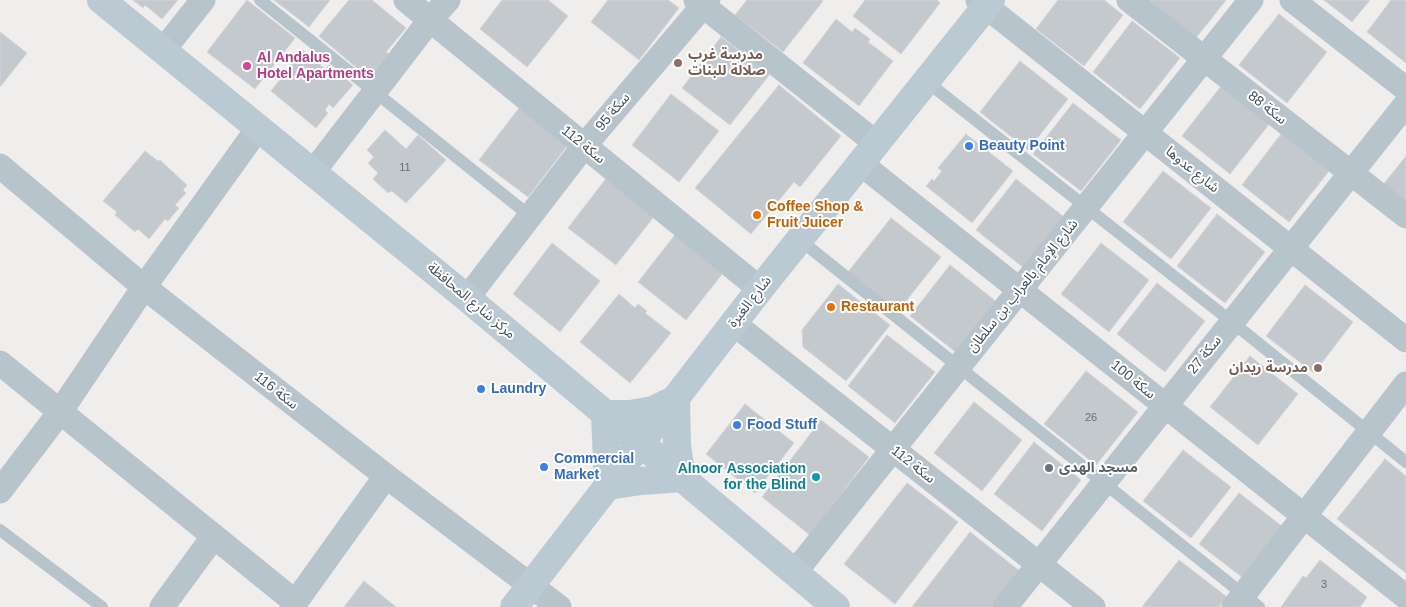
<!DOCTYPE html>
<meta charset="utf-8">
<style>
body{margin:0}
canvas{display:block;background:#f0eded}
</style>
<canvas width="1406" height="607"></canvas>
<script>
const context = document.querySelector('canvas').getContext('2d');
context.lineJoin = 'round';
function fill(path, color) { context.fillStyle = color; context.fill(path, 'evenodd'); }
const toPath = rows => new Path2D(rows.map(r => 'M' + r).join(''));
function strokePath(path, color, width, dash) { context.strokeStyle = color; context.lineWidth = width; context.lineCap = dash ? 'butt' : 'round'; context.setLineDash(dash || []); context.stroke(path); }
function drawText(font, color, halo, rows, align = 'center') {
  context.font = font + ' Arial,"Noto Sans Arabic",sans-serif'; context.lineWidth = 4; context.setLineDash([]); context.textBaseline = 'middle'; context.strokeStyle = halo; context.fillStyle = color; for (const [text, x, y, turn = 0] of rows) {
    context.save(); context.translate(x, y); context.rotate((+turn || 0) * Math.PI / 180); context.textAlign = isNaN(turn) ? turn : align; if (halo) context.strokeText(text, 0, 0); context.fillText(text, 0, 0); context.restore();
  }
}
const building = toPath([
 [133,0,178,0,162,19,145,5,143,8,133,0],
 [247,0,295,38,255,89,207,52,247,0],
 [274,0,330,0,309,27,274,0],
 [349,0,372,0,406,28,386,52,389,54,369,78,319,36,349,0],
 [502,0,548,0,568,16,527,67,480,29,502,0],
 [608,0,668,0,679,8,639,60,591,22,608,0],
 [747,0,822,0,823,1,783,52,735,15,747,0],
 [865,0,937,0,940,3,901,54,853,16,865,0],
 [1058,0,1104,0,1123,15,1084,66,1036,29,1058,0],
 [1149,0,1226,0,1196,38,1149,0],
 [1324,0,1370,0,1352,22,1324,0],
 [1391,0,1406,0,1406,63,1367,32,1391,0],
 [1279,14,1327,52,1287,103,1239,65,1279,14],
 [836,19,852,32,855,28,870,39,868,42,893,61,859,106,803,63,836,19],
 [1132,21,1180,58,1140,109,1093,72,1132,21],
 [0,32,27,53,0,87,0,32],
 [721,37,770,74,730,125,682,88,721,37],
 [303,50,325,69,329,65,353,85,333,108,329,104,325,110,328,113,316,128,271,91,303,50],
 [1020,61,1068,99,1028,150,980,112,1020,61],
 [779,85,841,136,800,187,794,182,751,234,695,188,779,85],
 [1222,85,1270,123,1230,174,1182,136,1222,85],
 [671,94,719,131,679,182,632,145,671,94],
 [1073,103,1121,140,1081,191,1033,154,1073,103],
 [519,108,567,146,528,197,479,160,519,108],
 [385,130,406,149,418,135,446,160,406,203,392,191,388,193,373,179,378,173,368,163,374,157,367,150,385,130],
 [966,134,1013,171,972,223,926,186,932,179,934,181,942,171,938,168,966,134],
 [1281,134,1329,171,1289,222,1242,185,1281,134],
 [145,151,158,161,160,160,187,185,183,190,186,193,175,205,179,208,168,221,165,219,149,239,138,229,135,232,115,215,117,212,103,201,145,151],
 [1406,156,1406,203,1383,185,1406,156],
 [1163,171,1211,208,1171,259,1123,222,1163,171],
 [608,176,656,214,616,265,568,228,608,176],
 [1016,179,1064,217,1024,268,976,230,1016,179],
 [1217,214,1265,252,1225,303,1177,266,1217,214],
 [891,218,941,257,898,311,848,272,891,218],
 [678,231,726,269,686,320,638,282,678,231],
 [552,243,600,281,560,332,513,294,552,243],
 [1101,243,1149,280,1109,332,1061,294,1101,243],
 [950,265,998,303,958,354,910,316,950,265],
 [1157,283,1205,321,1165,372,1117,334,1157,283],
 [838,284,890,325,846,381,803,347,802,330,838,284],
 [1305,285,1353,322,1314,373,1266,336,1305,285],
 [619,294,635,308,638,304,647,311,645,313,671,333,630,383,580,342,619,294],
 [887,335,935,372,895,423,848,386,887,335],
 [1250,356,1298,394,1258,445,1210,407,1250,356],
 [1086,371,1138,412,1096,465,1044,424,1086,371],
 [974,402,1022,440,982,491,934,453,974,402],
 [745,404,794,443,755,493,706,454,745,404],
 [821,420,869,457,810,535,762,497,821,420],
 [1034,442,1081,480,1042,531,994,494,1034,442],
 [1183,450,1231,487,1191,538,1143,501,1183,450],
 [1385,459,1406,476,1406,573,1337,519,1385,459],
 [907,483,958,522,895,604,844,564,907,483],
 [1239,493,1287,530,1247,581,1199,544,1239,493],
 [970,532,1021,572,994,607,912,607,970,532],
 [1179,560,1227,597,1219,607,1142,607,1179,560],
 [1320,560,1367,597,1360,607,1281,607,1303,576,1306,578,1320,560],
 [364,581,396,607,344,607,364,581]
]);
fill(building, '#c4c9cd');
strokePath(building, '#d1d4d9', 1);
strokePath(toPath([
 [260,0,530,216],
 [926,81,1232,322,1406,462],
 [800,240,1259,607],
 [0,530,102,607]
]), '#b8c4cb', 12);
strokePath(toPath([
 [406,0,760,289],
 [696,0,876,143],
 [978,0,1406,340],
 [1129,0,1406,216],
 [1292,0,1406,89],
 [164,49,203,0],
 [860,163,1406,597],
 [0,166,144,287,386,476,559,607],
 [313,172,430,20,448,0],
 [467,298,584,146,708,0],
 [733,323,1093,607],
 [0,363,295,602],
 [0,491,60,412,144,287,259,127],
 [795,572,1251,0],
 [162,607,214,536],
 [292,607,386,476],
 [1005,607,1406,104],
 [1234,607,1406,384]
]), '#b8c4cb', 25);
strokePath(toPath([
 [101,0,467,298,836,607],
 [676,399,677,446,682,478,641,481,608,486,605,414,630,414,653,410,676,399],
 [514,607,760,289,991,0]
]), '#bac9d2', 28);
for (const [x, y, r, color] of [
 [678,63,5,"#8d6e63"],
 [247,66,5,"#d1479c"],
 [969,146,5,"#3f7fe0"],
 [757,215,5,"#e8710a"],
 [831,307,5,"#e8710a"],
 [1318,368,5,"#8d6e63"],
 [481,389,5,"#3f7fe0"],
 [737,425,5,"#3f7fe0"],
 [544,467,5,"#3f7fe0"],
 [1049,468,5,"#6b7280"],
 [816,477,5,"#0f9aa8"]
]) { const dot = new Path2D(); dot.arc(x, y, r, 0, 2 * Math.PI); context.fillStyle = color; context.fill(dot); strokePath(dot, '#fff', 2); }
drawText('11px', '#657078', null, [
 ["11",405,168],
 ["26",1091,418],
 ["3",1324,585]
]);
drawText('bold 14px', '#785e54', '#fff', [
 ["مدرسة غرب",688,55],
 ["صلالة للبنات",688,71],
 ["مدرسة ريدان",1308,368,"right"]
], 'left');
drawText('bold 14px', '#b23c85', '#fff', [
 ["Al Andalus",257,58],
 ["Hotel Apartments",257,74]
], 'left');
drawText('14px', '#45535b', '#fff', [
 ["سكة 88",1267,108,38],
 ["سكة 95",613,112,-50],
 ["سكة 112",583,145,39],
 ["شارع عدوها",1192,170,39],
 ["شارع الإمام بالعراب بن سلطان",1023,286,-51],
 ["مركز شارع المحافظة",471,301,40],
 ["شارع الغبرة",750,302,-52],
 ["سكة 27",1205,355,-51],
 ["سكة 100",1133,380,39],
 ["سكة 116",276,391,38],
 ["سكة 112",913,465,38]
]);
drawText('bold 14px', '#366cbe', '#fff', [
 ["Beauty Point",979,146],
 ["Laundry",491,389],
 ["Food Stuff",747,425],
 ["Commercial",554,459],
 ["Market",554,475]
], 'left');
drawText('bold 14px', '#c56008', '#fff', [
 ["Coffee Shop &",767,207],
 ["Fruit Juicer",767,223],
 ["Restaurant",841,307]
], 'left');
drawText('bold 14px', '#5b616d', '#fff', [
 ["مسجد الهدى",1059,468]
], 'left');
drawText('bold 14px', '#0d838f', '#fff', [
 ["Alnoor Association",806,469],
 ["for the Blind",806,485]
], 'right');
</script>
